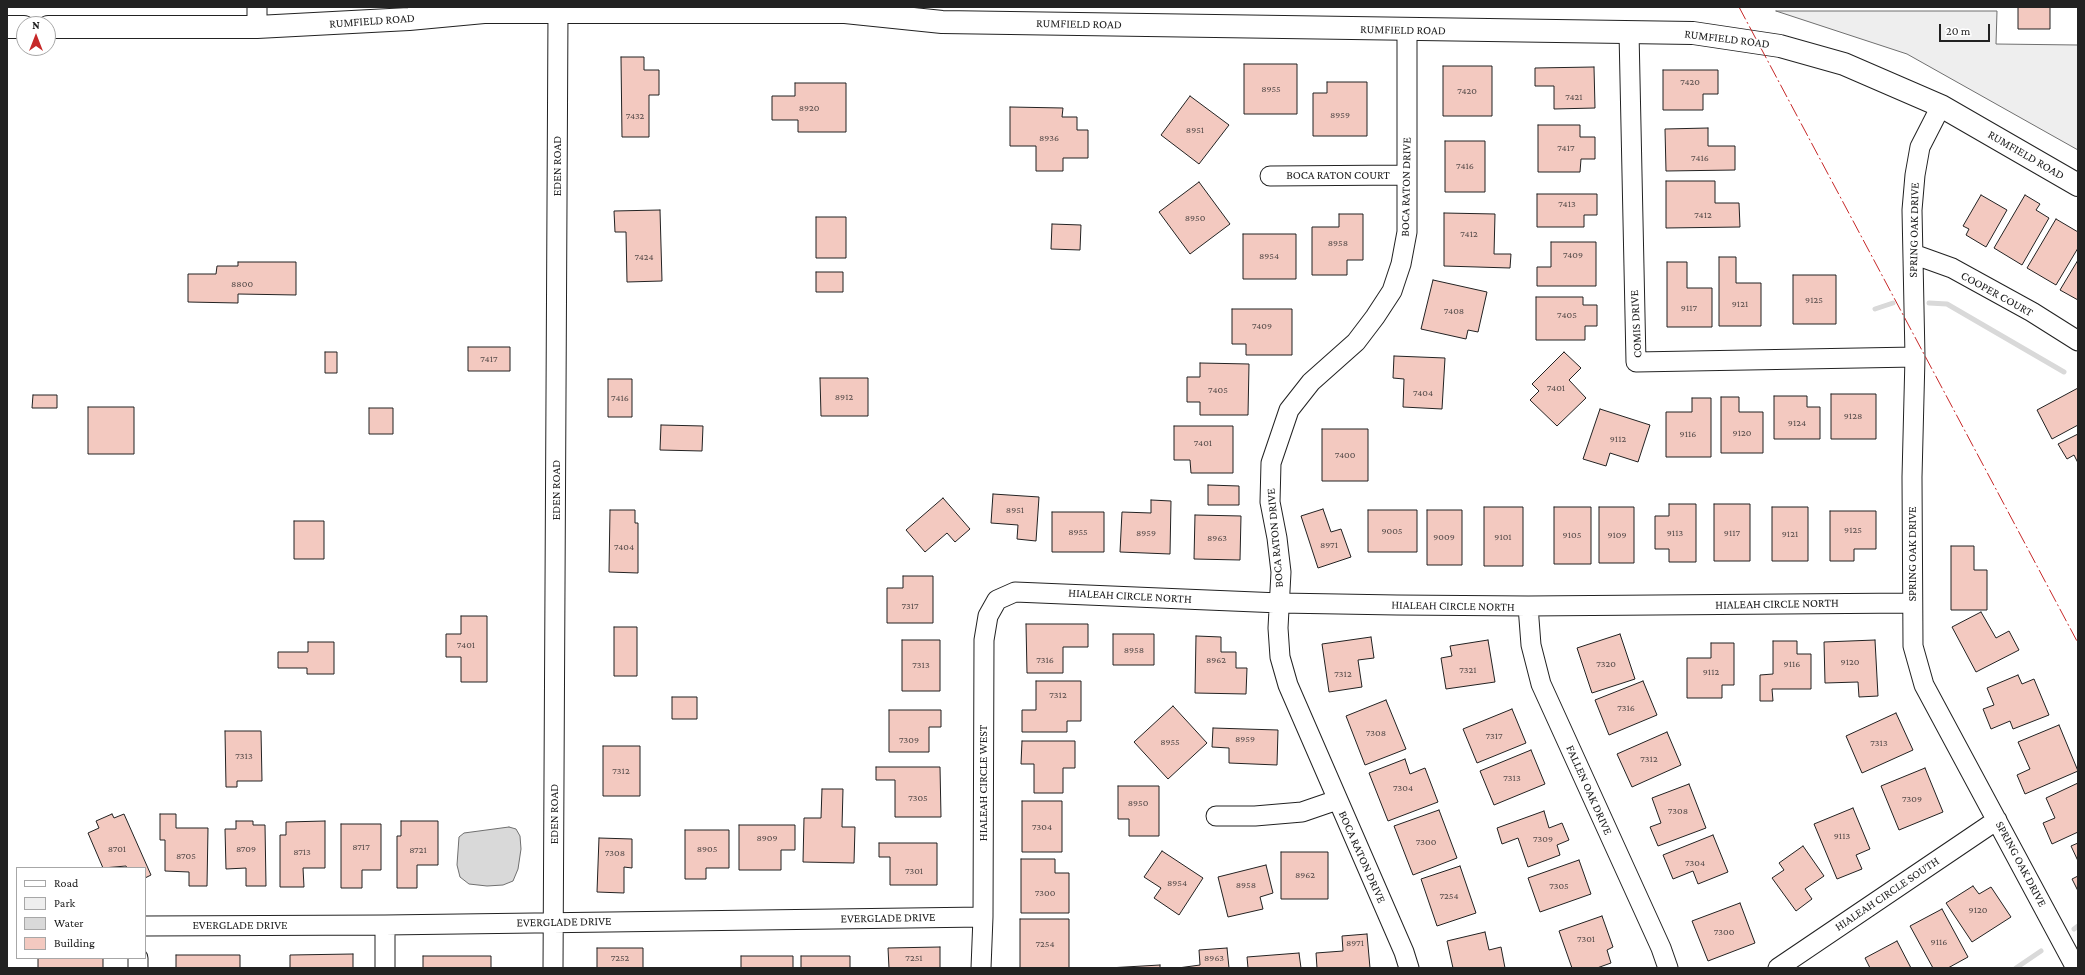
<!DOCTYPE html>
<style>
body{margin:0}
#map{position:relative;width:2085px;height:975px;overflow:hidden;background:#fff;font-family:"Crimson Pro",serif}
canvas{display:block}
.frame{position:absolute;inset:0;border:8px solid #222;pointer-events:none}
.legend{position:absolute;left:16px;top:867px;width:130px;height:92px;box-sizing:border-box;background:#fff;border:1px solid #a7a7a7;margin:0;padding:5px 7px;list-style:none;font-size:12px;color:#222}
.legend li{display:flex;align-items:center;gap:8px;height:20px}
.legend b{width:20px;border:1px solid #a7a7a7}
.north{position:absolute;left:16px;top:16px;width:40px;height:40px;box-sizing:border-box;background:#fff;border:1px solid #a7a7a7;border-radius:50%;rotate:0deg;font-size:11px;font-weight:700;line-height:16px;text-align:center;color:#222}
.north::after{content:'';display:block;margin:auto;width:14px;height:18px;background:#c62828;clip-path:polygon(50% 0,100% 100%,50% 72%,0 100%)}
.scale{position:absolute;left:1939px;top:24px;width:51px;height:18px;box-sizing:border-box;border:2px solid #222;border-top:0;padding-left:5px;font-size:12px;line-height:14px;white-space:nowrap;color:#222;-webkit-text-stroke:3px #fff;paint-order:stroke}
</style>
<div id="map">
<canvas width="2085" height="975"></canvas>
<div class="frame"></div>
<ul class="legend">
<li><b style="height:5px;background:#fff"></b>Road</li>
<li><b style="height:11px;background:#eee"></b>Park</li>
<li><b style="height:11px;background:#d9d9d9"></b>Water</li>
<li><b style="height:11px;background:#f3c9c0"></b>Building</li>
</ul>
<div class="north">N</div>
<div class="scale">20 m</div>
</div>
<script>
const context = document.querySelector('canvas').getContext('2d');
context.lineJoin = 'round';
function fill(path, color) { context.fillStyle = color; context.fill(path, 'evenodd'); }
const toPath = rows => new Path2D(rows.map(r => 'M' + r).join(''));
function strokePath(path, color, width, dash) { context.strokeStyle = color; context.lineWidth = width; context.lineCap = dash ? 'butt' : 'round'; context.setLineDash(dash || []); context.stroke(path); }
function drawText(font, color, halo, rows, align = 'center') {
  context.font = font + ' "Crimson Pro",serif'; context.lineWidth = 3; context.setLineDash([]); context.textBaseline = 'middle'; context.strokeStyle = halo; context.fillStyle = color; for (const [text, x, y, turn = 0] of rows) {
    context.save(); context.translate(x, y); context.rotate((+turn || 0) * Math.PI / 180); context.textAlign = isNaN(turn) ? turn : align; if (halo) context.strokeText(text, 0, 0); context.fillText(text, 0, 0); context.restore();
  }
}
const green = toPath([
 [1776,11,1997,11,1996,44,2078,45,2078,150,1907,54,1776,11]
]);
fill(green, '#eee');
strokePath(green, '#6f6f6f', 1);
const water = toPath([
 [509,827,516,829,520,836,521,849,518,869,513,881,503,885,487,886,469,884,460,877,457,865,459,837,464,833,509,827]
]);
fill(water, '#d9d9d9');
strokePath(water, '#6f6f6f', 1);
strokePath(toPath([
 [1929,303,1947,304,2064,372],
 [1875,309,1893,303],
 [2074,929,2078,926],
 [2016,968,2041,951]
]), '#d9d9d9', 5);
const building = toPath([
 [2018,7,2050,7,2050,29,2018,29,2018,7],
 [621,57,644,57,644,70,659,70,659,95,649,95,649,137,622,137,621,57],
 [1244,64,1297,64,1297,114,1244,114,1244,64],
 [1443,66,1492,66,1492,116,1443,116,1443,66],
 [1594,67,1595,108,1554,109,1554,86,1535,86,1535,68,1594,67],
 [1663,70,1718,70,1718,94,1703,94,1703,110,1663,110,1663,70],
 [1327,82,1367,82,1367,136,1313,136,1313,93,1327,93,1327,82],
 [795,83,846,83,846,132,798,132,798,120,772,120,772,96,795,96,795,83],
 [1190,96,1229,125,1199,164,1161,135,1190,96],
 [1010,107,1063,108,1062,117,1077,117,1077,130,1088,130,1088,158,1063,158,1063,171,1036,171,1036,146,1010,146,1010,107],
 [1538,125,1580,125,1580,137,1595,137,1595,159,1581,159,1580,172,1538,172,1538,125],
 [1708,128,1708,146,1735,146,1735,170,1666,171,1665,129,1708,128],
 [1445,141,1485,141,1485,192,1445,192,1445,141],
 [1666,181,1715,181,1715,203,1739,203,1740,227,1666,228,1666,181],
 [1199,182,1230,224,1190,254,1159,212,1199,182],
 [1537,194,1597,194,1597,215,1584,215,1584,227,1537,227,1537,194],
 [1981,195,2007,210,1986,247,1966,235,1969,229,1963,226,1981,195],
 [2025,195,2040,204,2036,210,2049,218,2022,265,1994,248,2025,195],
 [660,210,662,281,627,282,626,232,615,232,614,211,660,210],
 [1444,213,1495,214,1494,254,1511,254,1510,268,1444,266,1444,213],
 [1339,214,1363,214,1363,260,1347,260,1347,275,1312,275,1312,227,1339,227,1339,214],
 [816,217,846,217,846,258,816,258,816,217],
 [2056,219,2078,232,2078,248,2056,285,2027,268,2056,219],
 [1052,224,1081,225,1080,250,1051,249,1052,224],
 [1243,234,1296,234,1296,279,1243,279,1243,234],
 [1551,242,1596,242,1596,286,1537,286,1537,267,1551,267,1551,242],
 [1719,257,1736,257,1736,283,1761,283,1761,326,1719,326,1719,257],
 [2078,260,2078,300,2060,290,2078,260],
 [238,262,296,262,296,295,238,294,238,303,188,302,188,274,216,274,217,266,238,266,238,262],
 [1667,262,1687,262,1687,288,1712,288,1712,327,1667,327,1667,262],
 [816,272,843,272,843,292,816,292,816,272],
 [1793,275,1836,275,1836,324,1793,324,1793,275],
 [1433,280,1487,292,1478,332,1468,330,1466,339,1421,329,1433,280],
 [1536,297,1583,297,1583,305,1597,305,1597,326,1585,326,1585,340,1536,340,1536,297],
 [1232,309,1292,309,1292,355,1246,355,1246,344,1232,344,1232,309],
 [468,347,510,347,510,371,468,371,468,347],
 [325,352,337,352,337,373,325,373,325,352],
 [1564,352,1581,368,1569,380,1586,398,1557,426,1530,400,1539,391,1532,384,1564,352],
 [1394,356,1445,358,1442,409,1403,407,1404,379,1393,378,1394,356],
 [1200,363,1249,364,1248,415,1200,415,1200,402,1187,402,1187,377,1200,377,1200,363],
 [820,378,868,378,868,416,821,416,820,378],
 [608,379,632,379,632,417,608,417,608,379],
 [2078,388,2078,425,2052,439,2037,410,2078,388],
 [1831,394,1876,394,1876,439,1831,439,1831,394],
 [33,395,57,395,57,408,32,408,33,395],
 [1774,396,1807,396,1807,407,1820,407,1820,439,1774,439,1774,396],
 [1721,397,1739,397,1739,412,1763,412,1763,453,1721,453,1721,397],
 [1692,398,1711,398,1711,457,1666,457,1666,412,1692,412,1692,398],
 [88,407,134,407,134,454,88,454,88,407],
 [369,408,393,408,393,434,369,434,369,408],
 [1600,409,1650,425,1638,462,1610,453,1606,466,1583,459,1600,409],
 [661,425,703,426,702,451,660,450,661,425],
 [1174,426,1233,426,1233,473,1191,473,1190,460,1174,460,1174,426],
 [1322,429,1368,429,1368,481,1322,481,1322,429],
 [2078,434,2078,463,2074,455,2067,459,2058,444,2078,434],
 [1208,485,1239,486,1239,505,1208,505,1208,485],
 [993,494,1039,497,1036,541,1017,539,1018,525,991,523,993,494],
 [943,498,970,529,955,542,947,533,925,552,906,530,943,498],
 [1151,500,1171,501,1170,554,1120,552,1122,512,1151,513,1151,500],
 [1669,504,1696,504,1696,562,1669,562,1669,549,1655,549,1655,516,1669,516,1669,504],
 [1714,504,1750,504,1750,561,1714,561,1714,504],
 [1484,507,1523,507,1523,566,1484,566,1484,507],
 [1554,507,1591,507,1591,564,1554,564,1554,507],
 [1599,507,1634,507,1634,563,1599,563,1599,507],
 [1772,507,1808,507,1808,561,1772,561,1772,507],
 [1323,509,1331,532,1341,529,1351,557,1318,568,1301,516,1323,509],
 [610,510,635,510,635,523,638,523,638,573,609,572,610,510],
 [1368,510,1417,510,1417,552,1368,552,1368,510],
 [1427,510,1462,510,1462,565,1427,565,1427,510],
 [1830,511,1876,511,1876,549,1854,549,1854,561,1830,561,1830,511],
 [1052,512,1104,512,1104,552,1052,552,1052,512],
 [1195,515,1241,516,1240,560,1194,559,1195,515],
 [294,521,324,521,324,559,294,559,294,521],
 [1951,546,1974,546,1974,570,1987,570,1987,610,1951,610,1951,546],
 [903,576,933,576,933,623,887,623,887,588,903,588,903,576],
 [1981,612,1996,638,2009,631,2019,650,1976,672,1952,627,1981,612],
 [461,616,487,616,487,682,461,682,461,657,446,657,446,634,461,634,461,616],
 [1026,624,1088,624,1088,647,1063,647,1063,673,1027,673,1026,624],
 [614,627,637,627,637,676,614,676,614,627],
 [1113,634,1154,634,1154,665,1113,665,1113,634],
 [1620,634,1635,679,1592,693,1577,648,1620,634],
 [1196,636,1221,637,1221,652,1236,652,1236,668,1247,668,1246,694,1195,693,1196,636],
 [1371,637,1374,658,1358,660,1362,687,1329,692,1322,644,1371,637],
 [902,640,940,640,940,691,902,691,902,640],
 [1488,640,1495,682,1446,689,1441,658,1452,656,1450,646,1488,640],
 [1875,640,1878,696,1859,697,1858,682,1825,683,1824,642,1875,640],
 [1773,641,1797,641,1797,654,1811,654,1811,689,1772,689,1773,701,1760,701,1760,675,1773,674,1773,641],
 [308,642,334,642,334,674,307,674,307,668,278,668,278,652,308,652,308,642],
 [1711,643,1734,643,1734,685,1722,685,1722,698,1687,698,1687,658,1711,658,1711,643],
 [2018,675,2022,684,2034,679,2049,715,2013,729,2010,721,1991,729,1983,709,1994,705,1987,688,2018,675],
 [1036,681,1081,681,1081,721,1067,721,1067,732,1022,732,1022,710,1036,710,1036,681],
 [1643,681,1657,715,1609,735,1595,700,1643,681],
 [672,697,697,697,697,719,672,719,672,697],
 [1386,700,1406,749,1365,765,1346,716,1386,700],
 [1173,706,1207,743,1168,779,1134,742,1173,706],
 [1512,709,1526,743,1477,763,1463,729,1512,709],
 [889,710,941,710,941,727,929,727,929,752,889,752,889,710],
 [1896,713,1913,750,1862,773,1846,736,1896,713],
 [2059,725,2078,771,2025,794,2017,775,2030,769,2018,742,2059,725],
 [1213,728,1278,730,1277,765,1229,763,1229,748,1212,747,1213,728],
 [225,731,261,731,262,781,237,781,237,787,226,787,225,731],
 [1667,732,1681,765,1632,787,1617,754,1667,732],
 [1022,741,1075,741,1075,768,1063,768,1063,793,1034,793,1034,764,1021,764,1022,741],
 [603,746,640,746,640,796,603,796,603,746],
 [1531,750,1545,784,1494,805,1480,771,1531,750],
 [1405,759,1410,774,1425,768,1438,802,1388,821,1369,773,1405,759],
 [876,767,940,767,941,817,895,817,895,780,876,780,876,767],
 [1925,768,1943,812,1899,830,1881,786,1925,768],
 [2078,783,2078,832,2052,844,2043,823,2055,818,2046,798,2078,783],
 [1689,784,1706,828,1658,846,1650,827,1661,823,1652,798,1689,784],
 [1118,786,1159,786,1159,836,1129,836,1129,819,1118,819,1118,786],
 [822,789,843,789,842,827,855,827,854,863,803,862,804,818,821,818,822,789],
 [1022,801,1062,801,1062,852,1022,852,1022,801],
 [1853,808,1870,849,1856,855,1862,869,1837,879,1814,824,1853,808],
 [1439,810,1457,858,1413,875,1394,826,1439,810],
 [1544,811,1549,828,1562,823,1569,840,1557,845,1560,855,1528,867,1518,838,1502,844,1497,828,1544,811],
 [112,814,114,818,124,814,151,875,145,878,145,868,127,868,126,866,103,868,88,833,99,828,96,821,112,814],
 [160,814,176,814,176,828,208,828,207,886,189,886,189,872,165,871,165,840,160,840,160,814],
 [236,821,253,821,253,825,265,825,266,886,246,886,246,868,226,869,225,829,236,829,236,821],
 [325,821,325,868,303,868,304,887,280,887,280,835,286,835,286,822,325,821],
 [401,821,438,821,438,865,417,865,417,888,397,888,397,836,401,836,401,821],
 [341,824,381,824,381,870,362,870,362,888,341,888,341,824],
 [739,825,795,825,795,850,781,850,781,870,739,870,739,825],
 [685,830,729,830,729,868,706,868,706,879,685,879,685,830],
 [1713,835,1728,872,1698,884,1693,871,1673,879,1663,855,1713,835],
 [599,838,632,839,632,868,624,867,624,893,597,892,599,838],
 [879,843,937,843,937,885,890,885,890,857,879,857,879,843],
 [2078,843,2078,861,2071,846,2078,843],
 [1803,846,1824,876,1805,889,1812,899,1796,911,1772,878,1784,870,1779,863,1803,846],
 [1162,851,1203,878,1179,915,1154,898,1161,888,1144,877,1162,851],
 [1281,852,1328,852,1328,899,1281,899,1281,852],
 [1021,859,1055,859,1055,873,1069,873,1069,913,1021,913,1021,859],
 [1579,860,1591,894,1540,912,1528,878,1579,860],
 [1266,865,1273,893,1260,897,1263,909,1228,917,1218,877,1266,865],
 [1460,866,1476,913,1437,926,1421,879,1460,866],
 [2078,876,2078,891,2072,879,2078,876],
 [1973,886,1979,894,1991,887,2011,917,1972,942,1946,903,1973,886],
 [1740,903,1755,943,1708,961,1692,921,1740,903],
 [1942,909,1968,957,1948,968,1933,968,1910,926,1942,909],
 [1602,916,1613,947,1607,950,1611,963,1597,968,1572,968,1559,931,1602,916],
 [1020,919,1069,919,1069,968,1020,968,1020,919],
 [1485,932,1489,950,1501,947,1505,968,1453,968,1447,941,1485,932],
 [1367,934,1370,968,1317,968,1316,953,1343,951,1342,936,1367,934],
 [1897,941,1911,968,1870,968,1865,958,1897,941],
 [940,947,940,968,889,968,888,948,940,947],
 [597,948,643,948,643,968,597,968,597,948],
 [1227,948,1229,968,1178,968,1200,965,1199,950,1227,948],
 [1299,953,1301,968,1248,968,1247,957,1299,953],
 [353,954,353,968,290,968,290,955,353,954],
 [176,955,240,955,240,968,176,968,176,955],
 [423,956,491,956,491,968,423,968,423,956],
 [741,956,793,956,793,968,741,968,741,956],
 [801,956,850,956,850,968,801,968,801,956],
 [38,958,103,958,103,968,38,968,38,958],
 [1160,965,1160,968,1108,968,1160,965]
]);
fill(building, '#f3c9c0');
strokePath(building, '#222', 1);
const minor = toPath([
 [257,27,257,7],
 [1407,30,1407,232,1401,264,1392,291,1375,317,1356,342,1311,382,1289,410,1271,463,1270,502,1277,538,1281,572,1278,628,1280,657,1288,685,1404,952,1409,968],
 [1629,32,1636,362,1915,357],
 [1941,106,1920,147,1915,175,1912,210,1915,357,1912,477,1913,646,1924,685,2076,968],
 [1270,176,1406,175],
 [1913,254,1952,268,2032,312,2078,341],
 [1528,606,1531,645,1541,684,1661,948,1668,968],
 [1216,816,1255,816,1302,812,1337,800],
 [385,925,385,968],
 [145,926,385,925,983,917],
 [138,968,138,958],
 [553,968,558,12],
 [981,968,983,917,984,640,988,616,997,600,1015,592,1280,603,1397,605,1528,606,1911,603],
 [1778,968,1997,820]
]);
const major = toPath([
 [7,27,24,27],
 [48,27,257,27,409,19,484,12,845,12,942,22,1693,33,1780,46,1844,64,1941,106,2078,185]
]);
strokePath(minor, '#222', 21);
strokePath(major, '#222', 24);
strokePath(minor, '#fff', 19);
strokePath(major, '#fff', 22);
strokePath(toPath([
 [1739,7,2078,643]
]), '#c62828', 1, [14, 3, 2, 3]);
drawText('10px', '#564c4a', null, [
 ["7420",1690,82],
 ["8955",1271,89],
 ["7420",1467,91],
 ["7421",1574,97],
 ["8920",809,108],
 ["8959",1340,115],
 ["7432",635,116],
 ["8951",1195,130],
 ["8936",1049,138],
 ["7417",1566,148],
 ["7416",1700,158],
 ["7416",1465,166],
 ["7413",1567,204],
 ["7412",1703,215],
 ["8950",1195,218],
 ["7412",1469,234],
 ["8958",1338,243],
 ["7409",1573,255],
 ["8954",1269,256],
 ["7424",644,257],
 ["8800",242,284],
 ["9125",1814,300],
 ["9121",1740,304],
 ["9117",1689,308],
 ["7408",1454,311],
 ["7405",1567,315],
 ["7409",1262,326],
 ["7417",489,359],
 ["7401",1556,388],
 ["7405",1218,390],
 ["7404",1423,393],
 ["8912",844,397],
 ["7416",620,398],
 ["9128",1853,416],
 ["9124",1797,423],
 ["9120",1742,433],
 ["9116",1688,434],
 ["9112",1618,439],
 ["7401",1203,443],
 ["7400",1345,455],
 ["8951",1015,510],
 ["9125",1853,530],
 ["9005",1392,531],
 ["8955",1078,532],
 ["8959",1146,533],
 ["9113",1675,533],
 ["9117",1732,533],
 ["9121",1790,534],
 ["9105",1572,535],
 ["9109",1617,535],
 ["9009",1444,537],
 ["9101",1503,537],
 ["8963",1217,538],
 ["8971",1329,545],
 ["7404",624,547],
 ["7317",910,606],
 ["7401",466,645],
 ["8958",1134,650],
 ["7316",1045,660],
 ["8962",1216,660],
 ["9120",1850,662],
 ["7320",1606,664],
 ["9116",1792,664],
 ["7313",921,665],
 ["7321",1468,670],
 ["9112",1711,672],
 ["7312",1343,674],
 ["7312",1058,695],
 ["7316",1626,708],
 ["7308",1376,733],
 ["7317",1494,736],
 ["8959",1245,739],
 ["7309",909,740],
 ["8955",1170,742],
 ["7313",1879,743],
 ["7313",244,756],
 ["7312",1649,759],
 ["7312",621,771],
 ["7313",1512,778],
 ["7304",1403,788],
 ["7305",918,798],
 ["7309",1912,799],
 ["8950",1138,803],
 ["7308",1678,811],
 ["7304",1042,827],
 ["9113",1842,836],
 ["8909",767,838],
 ["7309",1543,839],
 ["7300",1426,842],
 ["8717",361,847],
 ["8701",117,849],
 ["8709",246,849],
 ["8905",707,849],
 ["8721",418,850],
 ["8713",302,852],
 ["7308",615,853],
 ["8705",186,856],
 ["7304",1695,863],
 ["7301",914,871],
 ["8962",1305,875],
 ["8954",1177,883],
 ["8958",1246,885],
 ["7305",1559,886],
 ["7300",1045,893],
 ["7254",1449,896],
 ["9120",1978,910],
 ["7300",1724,932],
 ["7301",1586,939],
 ["9116",1939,942],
 ["8971",1355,943],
 ["7254",1045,944],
 ["7252",620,958],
 ["7251",914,958],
 ["8963",1214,958]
]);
drawText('12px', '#222', '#fff', [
 ["RUMFIELD ROAD",372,21,-4],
 ["RUMFIELD ROAD",1079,24,1],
 ["RUMFIELD ROAD",1403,30,1],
 ["RUMFIELD ROAD",1727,39,7],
 ["RUMFIELD ROAD",2026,155,30],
 ["EDEN ROAD",557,166,-90],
 ["BOCA RATON COURT",1338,175],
 ["BOCA RATON DRIVE",1406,187,-89],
 ["SPRING OAK DRIVE",1914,230,-89],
 ["COOPER COURT",1997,294,29],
 ["COMIS DRIVE",1636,324,-93],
 ["EDEN ROAD",556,490,-90],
 ["BOCA RATON DRIVE",1275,538,-95],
 ["SPRING OAK DRIVE",1912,554,-90],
 ["HIALEAH CIRCLE NORTH",1130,596,3],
 ["HIALEAH CIRCLE NORTH",1777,604,-1],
 ["HIALEAH CIRCLE NORTH",1453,606,1],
 ["HIALEAH CIRCLE WEST",983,783,-90],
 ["FALLEN OAK DRIVE",1589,790,66],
 ["EDEN ROAD",554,814,-90],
 ["BOCA RATON DRIVE",1362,857,66],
 ["SPRING OAK DRIVE",2021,864,62],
 ["HIALEAH CIRCLE SOUTH",1887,894,-34],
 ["EVERGLADE DRIVE",888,918,-1],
 ["EVERGLADE DRIVE",564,922,-1],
 ["EVERGLADE DRIVE",240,925]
]);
</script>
